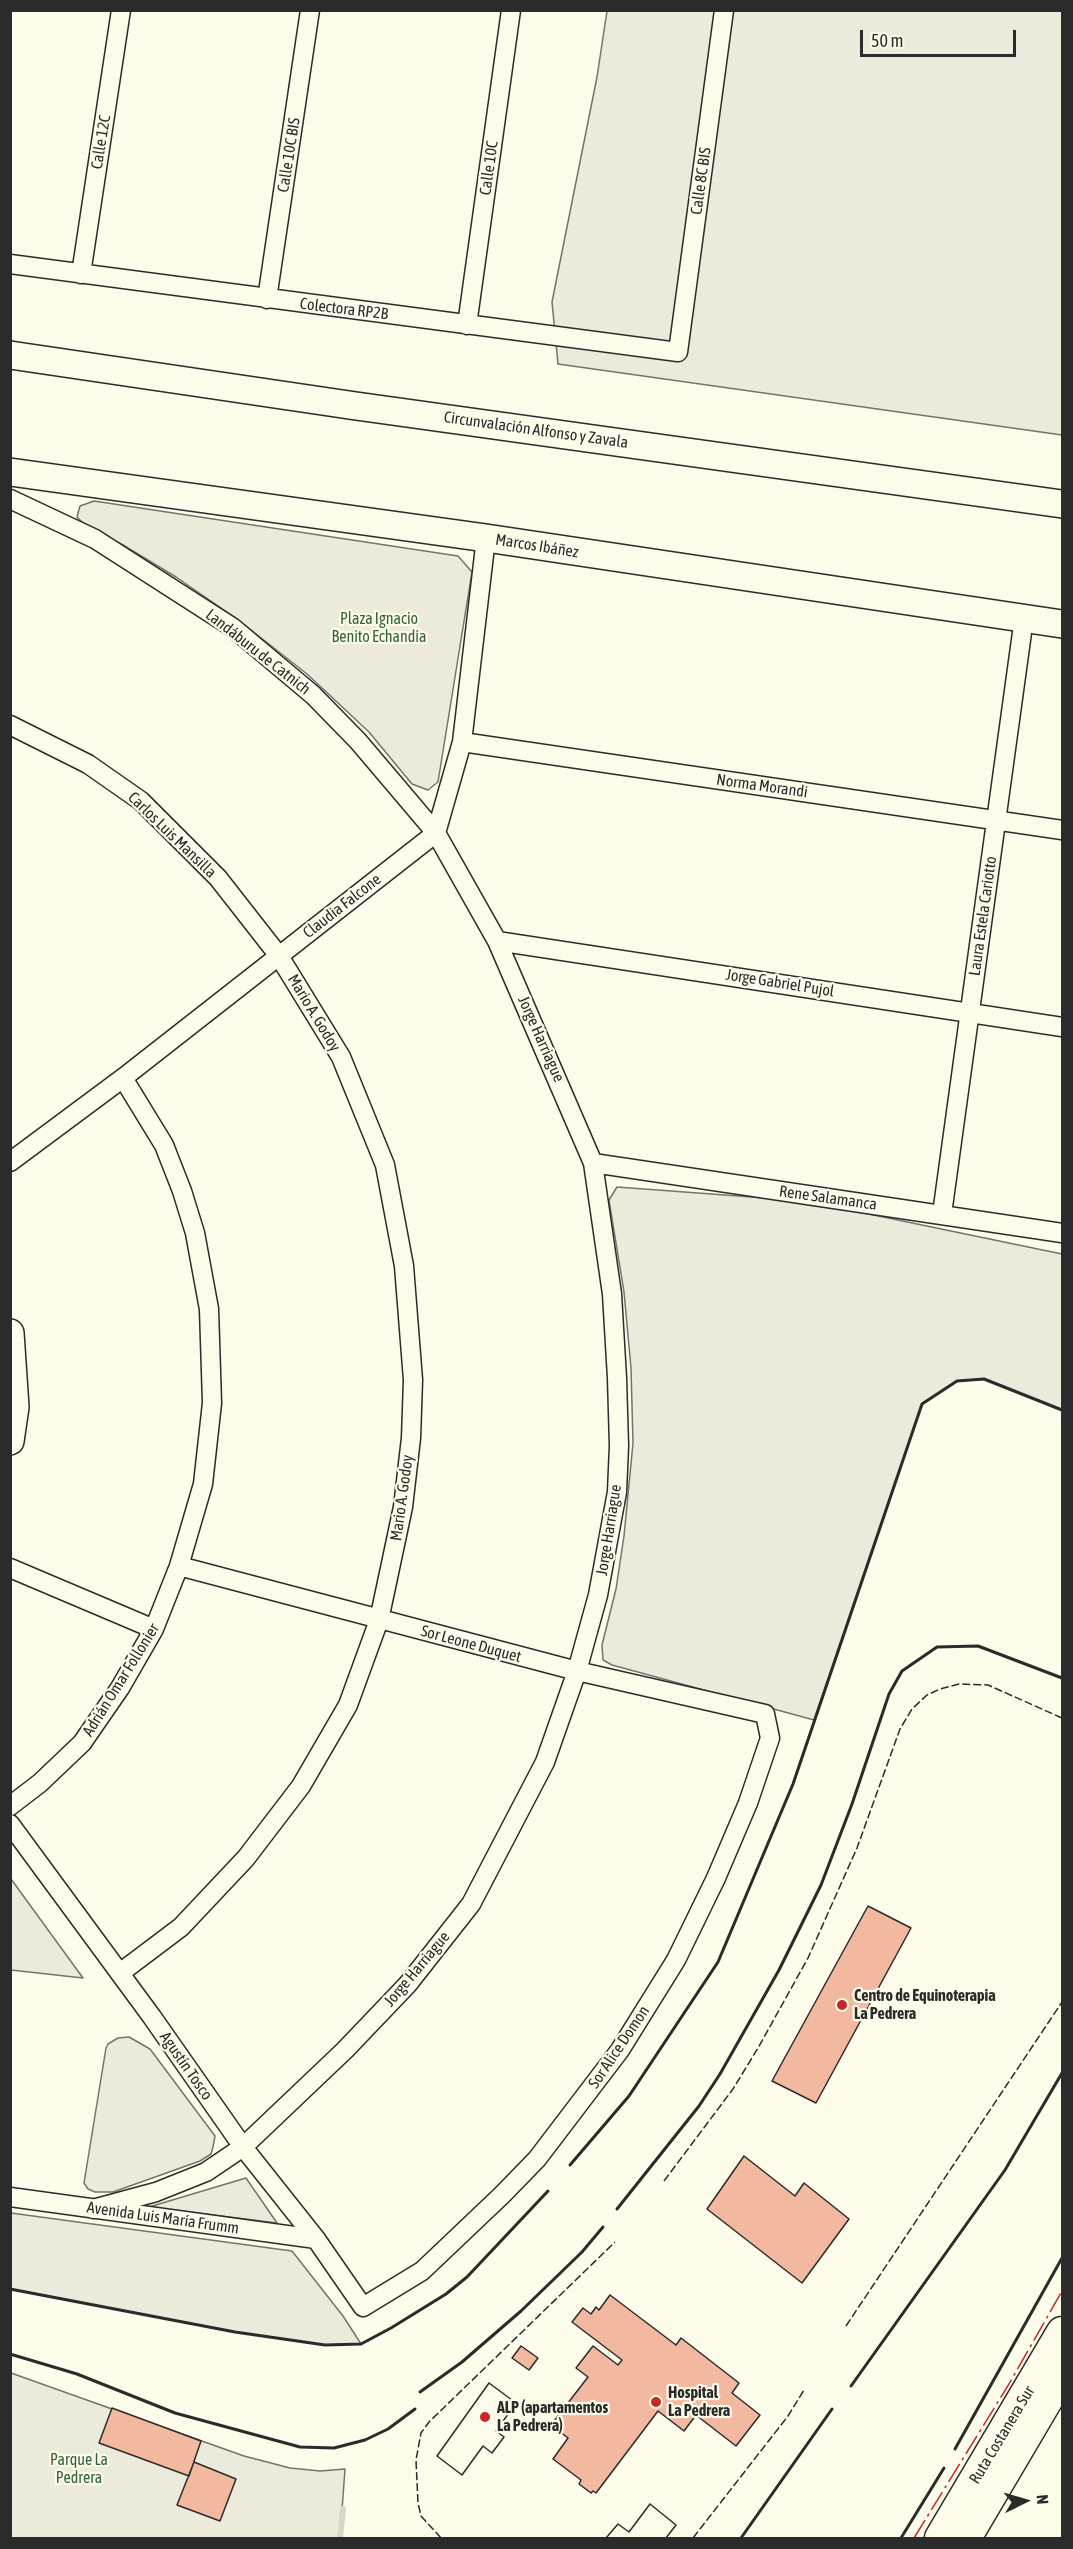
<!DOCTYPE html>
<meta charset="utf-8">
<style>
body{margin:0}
#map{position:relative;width:1073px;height:2549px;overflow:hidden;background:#fdfbea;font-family:"Asap Condensed",sans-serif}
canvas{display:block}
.frame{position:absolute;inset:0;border:12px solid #2b2b2b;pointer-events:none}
.north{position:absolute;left:995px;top:2471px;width:60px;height:60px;-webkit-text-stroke:4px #fdfbea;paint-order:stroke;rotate:85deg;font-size:16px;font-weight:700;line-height:24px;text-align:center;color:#2b2b2b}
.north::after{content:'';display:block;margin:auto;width:21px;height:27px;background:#2b2b2b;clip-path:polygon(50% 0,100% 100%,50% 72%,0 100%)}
.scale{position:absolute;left:860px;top:30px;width:156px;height:27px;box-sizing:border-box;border:3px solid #2b2b2b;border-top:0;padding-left:8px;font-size:18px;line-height:21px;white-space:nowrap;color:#2b2b2b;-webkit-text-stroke:4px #fdfbea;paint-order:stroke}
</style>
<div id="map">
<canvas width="1073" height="2549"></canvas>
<div class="frame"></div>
<div class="north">N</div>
<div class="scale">50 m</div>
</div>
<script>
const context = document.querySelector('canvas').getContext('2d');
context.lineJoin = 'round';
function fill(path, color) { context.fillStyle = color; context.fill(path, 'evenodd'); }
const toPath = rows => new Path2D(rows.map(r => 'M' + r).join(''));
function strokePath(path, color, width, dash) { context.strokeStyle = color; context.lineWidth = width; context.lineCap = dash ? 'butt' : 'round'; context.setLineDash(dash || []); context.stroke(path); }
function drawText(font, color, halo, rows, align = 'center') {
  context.font = font + ' "Asap Condensed",sans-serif'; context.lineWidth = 4.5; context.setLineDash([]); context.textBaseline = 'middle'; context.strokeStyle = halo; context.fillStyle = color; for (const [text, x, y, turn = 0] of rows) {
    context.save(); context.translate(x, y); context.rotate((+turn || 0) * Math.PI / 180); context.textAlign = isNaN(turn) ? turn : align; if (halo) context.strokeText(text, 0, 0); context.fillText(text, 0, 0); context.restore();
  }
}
const green = toPath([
 [607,11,1062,11,1062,435,558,364,552,302,597,77,607,11],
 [94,501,458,556,472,572,438,782,428,790,412,784,369,732,307,674,237,619,176,577,123,545,87,527,77,517,80,506,94,501],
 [617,1187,806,1201,1062,1254,1062,1410,984,1379,957,1381,922,1404,814,1720,612,1665,603,1660,602,1645,616,1589,624,1536,633,1443,631,1368,624,1292,609,1200,617,1187],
 [10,1879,11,1879,83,1978,11,1970,10,1879],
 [129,2037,150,2049,215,2136,213,2147,211,2154,200,2161,113,2192,95,2192,88,2189,84,2183,106,2048,108,2044,118,2038,129,2037],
 [246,2178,277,2223,149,2207,246,2178],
 [11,2213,292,2251,343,2316,361,2344,325,2345,235,2332,11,2289,11,2213],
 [11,2373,244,2456,290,2468,320,2471,345,2469,340,2538,11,2538,11,2373]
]);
fill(green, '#ecebdb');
strokePath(green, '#74746e', 1.5);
strokePath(toPath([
 [340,2538,343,2509]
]), '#d8d7c9', 6);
const building = toPath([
 [868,1906,911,1928,816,2103,772,2081,868,1906],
 [744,2156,795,2196,804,2183,849,2219,802,2283,707,2209,744,2156],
 [610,2295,676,2345,681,2338,739,2383,732,2393,760,2415,736,2446,696,2415,684,2431,658,2411,596,2493,593,2491,591,2493,579,2484,581,2480,553,2459,568,2438,551,2425,588,2377,576,2368,593,2346,618,2365,622,2360,572,2322,583,2308,591,2314,596,2307,599,2310,610,2295],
 [521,2346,538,2358,529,2370,512,2358,521,2346],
 [489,2383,516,2403,496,2431,504,2437,492,2453,483,2446,462,2475,437,2456,489,2383],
 [489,2383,516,2403,496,2431,504,2437,492,2453,483,2446,462,2475,437,2456,489,2383],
 [112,2408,201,2441,189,2476,99,2443,112,2408],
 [194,2462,236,2479,220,2521,177,2505,194,2462],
 [650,2504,676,2525,666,2538,606,2538,618,2524,629,2532,650,2504],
 [650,2504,676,2525,666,2538,606,2538,618,2524,629,2532,650,2504]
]);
fill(building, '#f2b8a0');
strokePath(building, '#2b2b2b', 1.5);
const street = toPath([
 [10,264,678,352,724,10],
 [81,274,121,10],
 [267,299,310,10],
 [467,325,511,10],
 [10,499,95,539,232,627,313,695,358,741,436,833,497,941,593,1163,612,1294,617,1378,619,1446,617,1492,598,1595,577,1671,545,1762,471,1904,408,1984,345,2050,243,2147,206,2172,156,2192,93,2209],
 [10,725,88,764,141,801,218,878,279,956,341,1057,385,1165,404,1266,413,1380,411,1438,403,1507,379,1620,348,1705,301,1786,246,1858,181,1927,120,1973],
 [462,742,1062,830],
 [497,941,1062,1027],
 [10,1162,123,1078,436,833,462,742,486,538],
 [593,1163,1062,1233],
 [942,1214,1024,618],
 [10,1568,154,1629],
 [10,1806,40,1783,82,1743,120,1688,154,1629,179,1566,203,1484,212,1403,209,1309,195,1233,182,1191,164,1145,123,1078],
 [10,1824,152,2017,243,2147,316,2239,363,2307,422,2271,502,2195,537,2159,620,2050,676,1960,716,1878,748,1803,770,1738,765,1714,577,1671,179,1566],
 [10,2197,316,2239]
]);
const secondary = toPath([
 [10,355,356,406,1062,504],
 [10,472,486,538,1062,624],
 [10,1333,15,1407,10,1441]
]);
const primary = toPath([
 [940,2538,1062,2332],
 [966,2538,1062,2375]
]);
strokePath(street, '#2b2b2b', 21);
strokePath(secondary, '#2b2b2b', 30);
strokePath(primary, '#2b2b2b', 33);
strokePath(street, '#fdfbea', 18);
strokePath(secondary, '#fdfbea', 27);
strokePath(primary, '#fdfbea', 30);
strokePath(toPath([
 [664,2181,733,2089,758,2048,808,1958,857,1848,900,1729,912,1709,927,1695,940,1689,959,1684,988,1685,1062,1718],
 [846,2326,1062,2002],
 [441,2538,421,2516,418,2503,416,2460,421,2433,429,2422,615,2242],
 [693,2538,788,2416,804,2390]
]), '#2b2b2b', 1.5, [8, 3]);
strokePath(toPath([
 [570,2165,629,2096,718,1962,793,1784,922,1404,957,1381,984,1379,1062,1410],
 [617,2209,699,2106,720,2074,779,1970,821,1885,852,1804,889,1694,902,1671,937,1647,978,1646,1062,1678],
 [10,2289,235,2332,325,2345,361,2344,391,2328,446,2294,467,2277,548,2191],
 [10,2354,77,2374,175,2413,300,2447,334,2448,365,2440,388,2429,415,2409],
 [851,2386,1005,2170,1062,2073],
 [420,2392,462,2362,521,2311,582,2252,603,2227],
 [955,2449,1062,2258],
 [741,2538,832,2409],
 [901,2538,944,2468]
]), '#2b2b2b', 3);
strokePath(toPath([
 [914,2538,1009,2384,1062,2291]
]), '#c62828', 1.5, [21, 4.5, 3, 4.5]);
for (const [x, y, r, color] of [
 [842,2005,6,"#c62828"],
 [656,2402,6,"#c62828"],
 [485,2417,6,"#c62828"]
]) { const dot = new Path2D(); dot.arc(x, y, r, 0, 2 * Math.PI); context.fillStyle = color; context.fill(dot); strokePath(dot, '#fdfbea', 2); }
drawText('16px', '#2b2b2b', '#fdfbea', [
 ["Calle 12C",101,142,-81],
 ["Calle 10C BIS",289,155,-81],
 ["Calle 10C",489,168,-82],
 ["Calle 8C BIS",701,181,-82],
 ["Colectora RP2B",344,309,7],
 ["Circunvalación Alfonso y Zavala",536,430,8],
 ["Marcos Ibáñez",537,546,9],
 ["Landáburu de Catnich",258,652,38],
 ["Norma Morandi",762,786,8],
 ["Carlos Luis Mansilla",172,835,44],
 ["Claudia Falcone",342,906,-38],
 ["Laura Estela Cariotto",983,916,-82],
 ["Jorge Gabriel Pujol",780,983,9],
 ["Mario A. Godoy",314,1013,59],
 ["Jorge Harriague",541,1039,66],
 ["Rene Salamanca",828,1198,8],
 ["Mario A. Godoy",402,1498,-82],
 ["Jorge Harriague",609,1530,-81],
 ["Sor Leone Duquet",471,1644,15],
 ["Adrián Omar Follonier",121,1680,-58],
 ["Jorge Harriague",417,1969,-50],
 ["Sor Alice Domon",619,2047,-56],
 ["Agustín Tosco",186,2066,55],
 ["Avenida Luis María Frumm",163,2218,8],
 ["Ruta Costanera Sur",1002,2435,-59]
]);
drawText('16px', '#34623c', '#fdfbea', [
 ["Plaza Ignacio",379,619],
 ["Benito Echandía",379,637],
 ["Parque La",79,2460],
 ["Pedrera",79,2478]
]);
drawText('bold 16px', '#2b2b2b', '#fdfbea', [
 ["Centro de Equinoterapia",854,1996],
 ["La Pedrera",854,2014],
 ["Hospital",668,2393],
 ["La Pedrera",668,2411],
 ["ALP (apartamentos",497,2408],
 ["La Pedrera)",497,2426]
], 'left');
</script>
